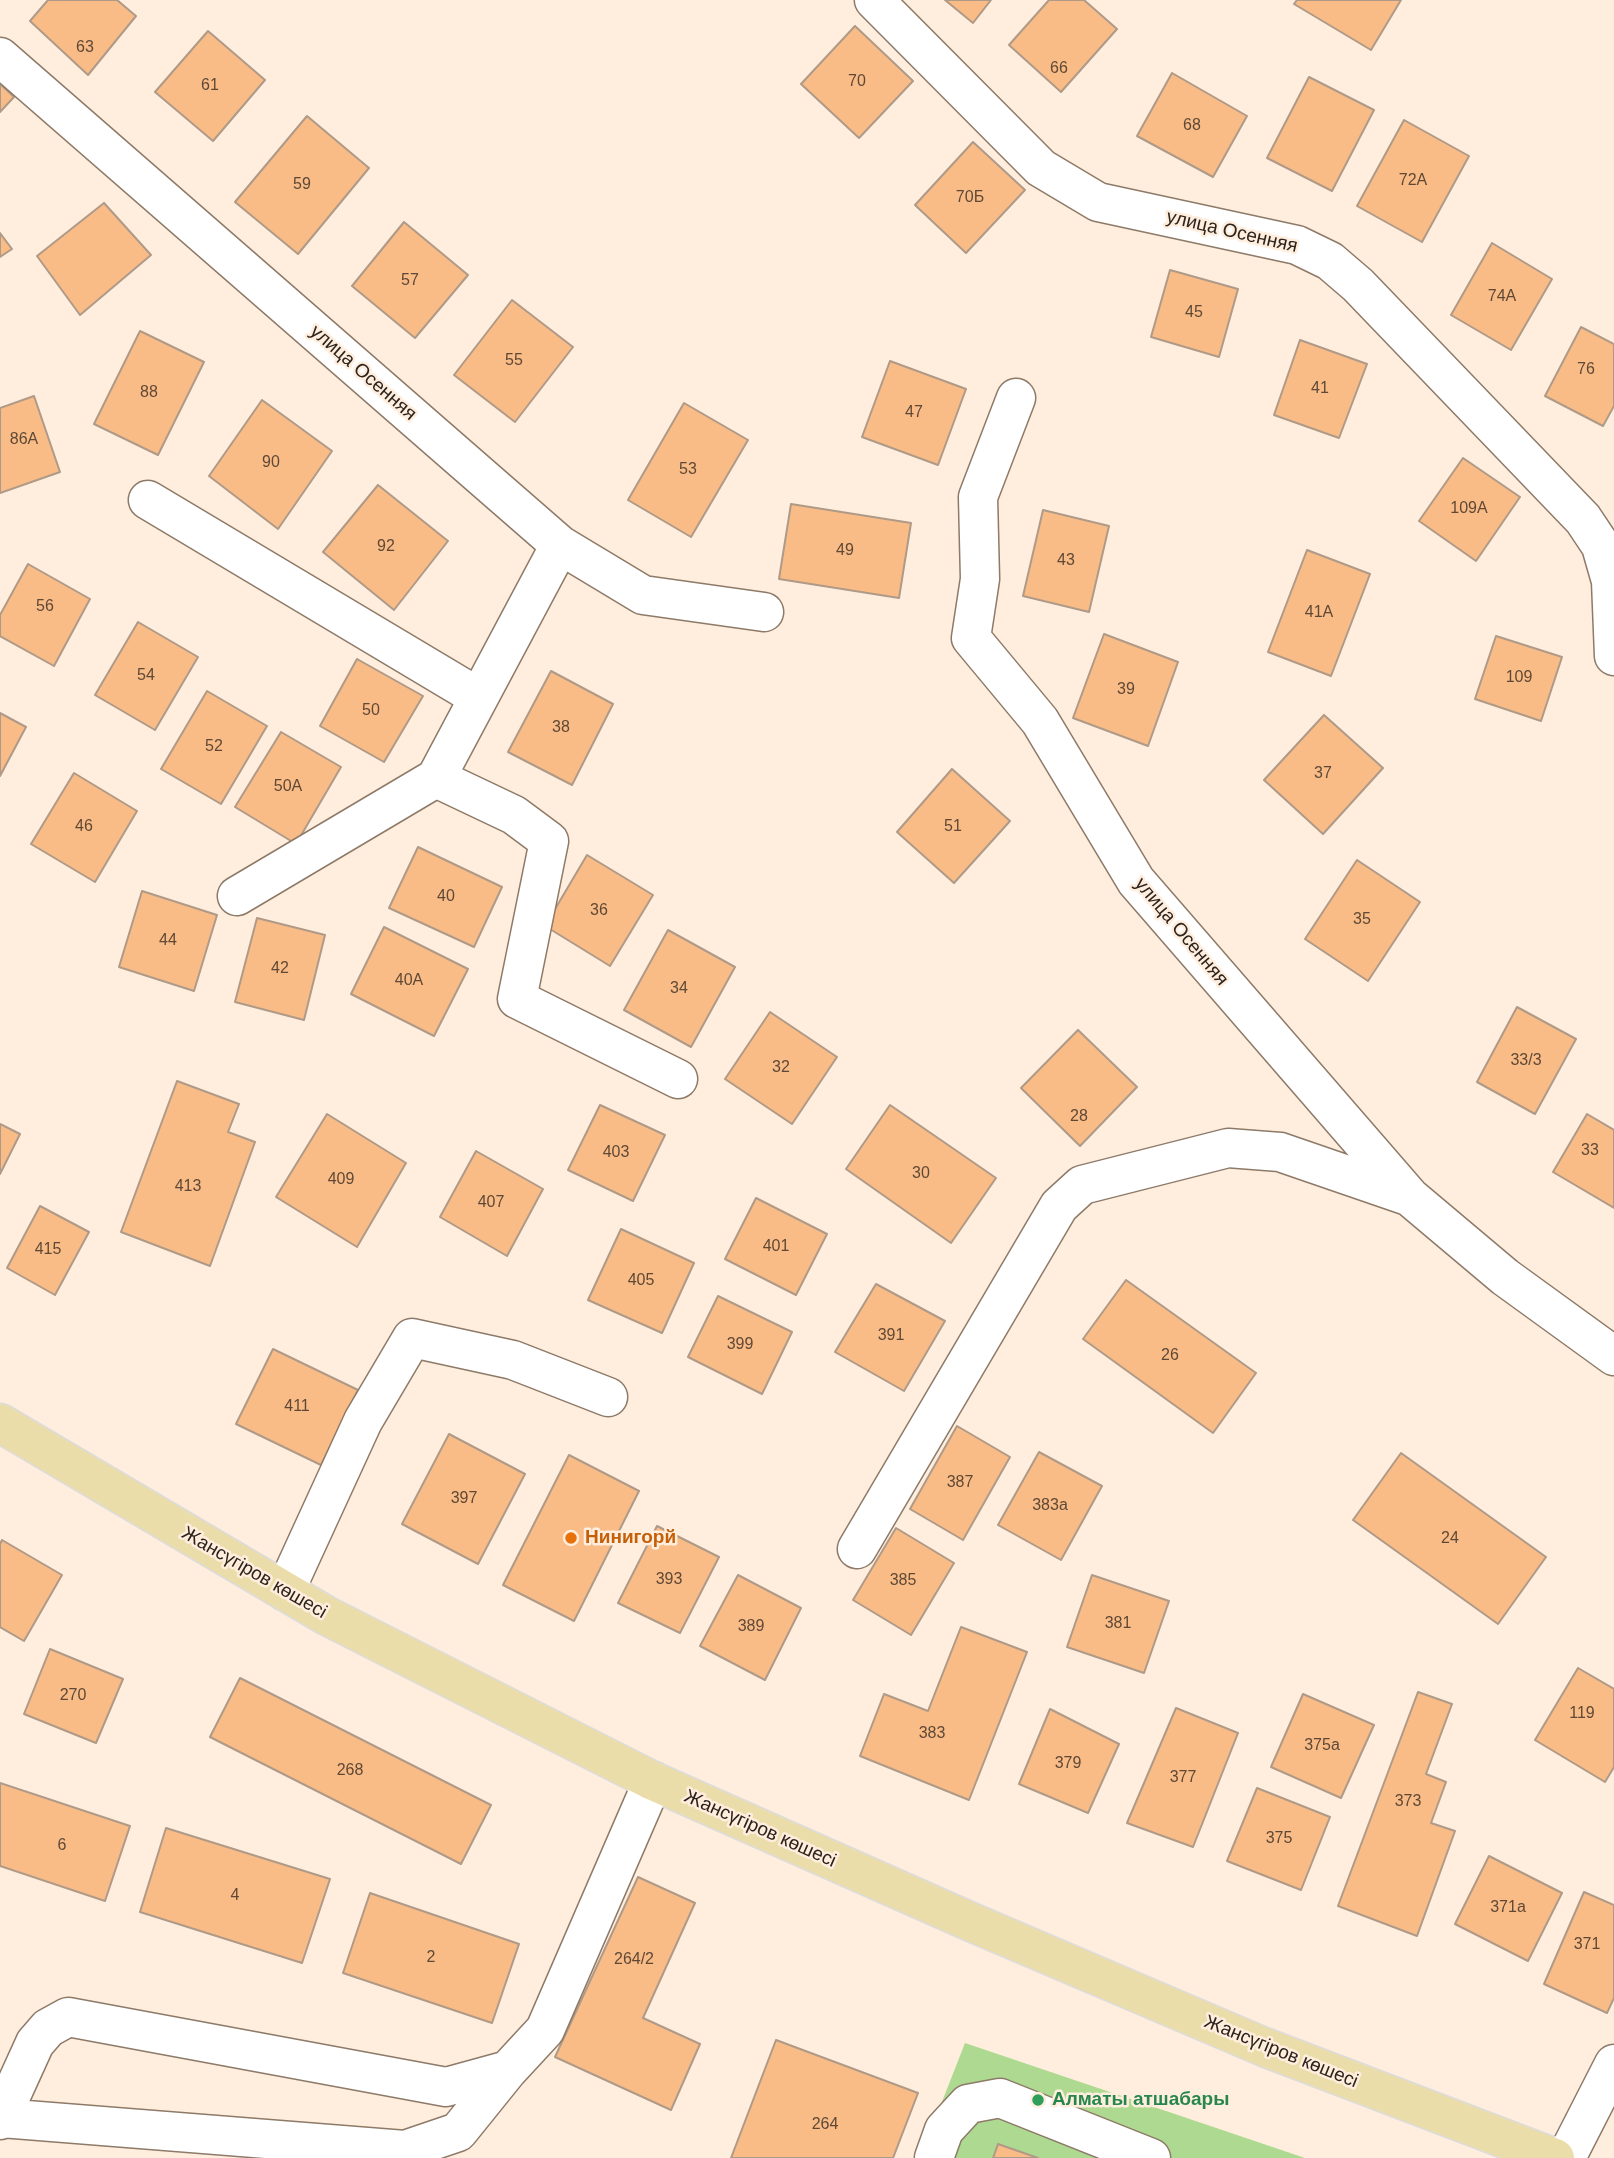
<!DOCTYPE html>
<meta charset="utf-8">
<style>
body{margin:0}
canvas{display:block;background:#ffeddd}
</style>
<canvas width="1614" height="2158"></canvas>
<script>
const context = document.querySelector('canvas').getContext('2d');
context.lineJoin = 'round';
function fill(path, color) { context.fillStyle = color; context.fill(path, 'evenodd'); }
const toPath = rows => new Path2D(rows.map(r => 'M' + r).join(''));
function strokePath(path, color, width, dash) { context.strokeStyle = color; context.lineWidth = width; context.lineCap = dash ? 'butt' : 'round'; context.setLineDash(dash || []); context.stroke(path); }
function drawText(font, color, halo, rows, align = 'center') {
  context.font = font + ' Helvetica,sans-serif'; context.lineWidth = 5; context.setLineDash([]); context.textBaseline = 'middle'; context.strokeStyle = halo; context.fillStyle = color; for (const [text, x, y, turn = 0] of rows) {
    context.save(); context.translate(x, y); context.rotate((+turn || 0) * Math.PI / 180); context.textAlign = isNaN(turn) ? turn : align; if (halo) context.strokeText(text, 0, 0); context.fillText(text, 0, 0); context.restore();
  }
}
fill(toPath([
 [965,2043,1305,2158,920,2158]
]), '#adda90');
const building = toPath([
 [48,0,117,0,136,16,88,75,30,21,48,0],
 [945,0,991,0,973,23,945,0],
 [1049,0,1084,0,1117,29,1061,92,1009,45,1049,0],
 [1297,0,1401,0,1371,50,1294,4,1297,0],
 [855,26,913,81,859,138,801,84,855,26],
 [208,31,265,80,213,141,155,92,208,31],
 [1172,73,1247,116,1213,177,1137,136,1172,73],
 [1309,77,1374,110,1332,191,1267,158,1309,77],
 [0,84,14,97,0,112,0,84],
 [307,116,369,168,298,254,235,202,307,116],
 [1404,120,1469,156,1422,242,1357,206,1404,120],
 [973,142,1025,190,966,253,915,205,973,142],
 [104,203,151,255,80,315,37,256,104,203],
 [404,222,468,275,415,338,352,286,404,222],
 [0,233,12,249,0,257,0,233],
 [1492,243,1552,279,1511,350,1451,315,1492,243],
 [1170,270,1238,289,1219,357,1151,337,1170,270],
 [512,300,573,347,515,422,454,375,512,300],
 [1581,327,1614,344,1614,406,1603,426,1545,396,1581,327],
 [140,331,204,362,158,455,94,424,140,331],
 [1300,340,1367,364,1339,438,1274,415,1300,340],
 [890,361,966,389,938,465,862,437,890,361],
 [34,396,60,472,0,493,0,408,34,396],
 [262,400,332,451,278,529,209,476,262,400],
 [684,403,748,440,691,537,628,500,684,403],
 [1463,458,1520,497,1476,561,1419,521,1463,458],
 [378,485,448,541,394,610,323,552,378,485],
 [791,504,911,523,899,598,779,579,791,504],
 [1043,510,1109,526,1089,612,1023,596,1043,510],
 [1307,550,1370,574,1331,676,1268,652,1307,550],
 [28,564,90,599,54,666,0,636,0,615,28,564],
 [138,622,198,657,155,730,95,695,138,622],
 [1104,634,1178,662,1148,746,1073,718,1104,634],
 [1496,636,1562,657,1541,721,1475,699,1496,636],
 [357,659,423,696,384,762,320,726,357,659],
 [551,671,613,704,572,785,508,752,551,671],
 [207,691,267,726,221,804,161,769,207,691],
 [0,713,26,727,0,776,0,713],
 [1324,715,1383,768,1323,834,1264,780,1324,715],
 [281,732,341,767,296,844,235,807,281,732],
 [952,769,1010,821,954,883,897,832,952,769],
 [74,773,137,811,95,882,31,844,74,773],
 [418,847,502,887,474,947,389,908,418,847],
 [587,855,653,895,610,966,545,926,587,855],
 [1357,860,1420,902,1368,981,1305,939,1357,860],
 [142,891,217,915,194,991,119,967,142,891],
 [257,918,325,935,304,1020,235,1002,257,918],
 [384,927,468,969,434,1036,351,994,384,927],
 [668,930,735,967,691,1047,624,1010,668,930],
 [1517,1007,1576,1039,1535,1114,1477,1082,1517,1007],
 [770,1012,837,1057,792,1124,725,1079,770,1012],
 [1078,1030,1137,1087,1080,1146,1021,1088,1078,1030],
 [177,1081,239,1104,228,1132,255,1142,210,1266,121,1232,177,1081],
 [600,1105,665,1135,633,1201,568,1170,600,1105],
 [890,1105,996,1178,951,1243,846,1169,890,1105],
 [327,1114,406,1163,357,1247,276,1197,327,1114],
 [1587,1114,1614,1130,1614,1208,1553,1172,1587,1114],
 [0,1124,20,1134,0,1174,0,1124],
 [476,1151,543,1189,507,1256,440,1217,476,1151],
 [756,1198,827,1234,796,1295,725,1259,756,1198],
 [40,1206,89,1232,55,1295,7,1268,40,1206],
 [621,1229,694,1263,662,1333,588,1300,621,1229],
 [1126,1280,1256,1373,1213,1433,1083,1339,1126,1280],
 [876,1284,945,1321,904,1391,835,1352,876,1284],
 [718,1296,792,1332,762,1394,688,1357,718,1296],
 [273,1349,358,1390,321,1465,236,1424,273,1349],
 [957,1426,1010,1457,963,1540,910,1509,957,1426],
 [449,1434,525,1474,478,1564,402,1524,449,1434],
 [1039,1452,1102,1486,1061,1560,998,1525,1039,1452],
 [1401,1453,1546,1557,1498,1624,1353,1520,1401,1453],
 [569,1455,639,1491,574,1621,503,1585,569,1455],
 [657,1526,719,1557,680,1633,618,1603,657,1526],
 [896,1528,954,1563,911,1635,853,1600,896,1528],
 [2,1540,62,1575,24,1641,0,1627,0,1544,2,1540],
 [738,1575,801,1608,765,1680,700,1646,738,1575],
 [1092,1575,1169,1601,1144,1673,1067,1647,1092,1575],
 [961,1627,1027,1652,969,1800,860,1756,884,1694,928,1711,961,1627],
 [50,1649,123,1679,96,1743,24,1714,50,1649],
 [1578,1668,1614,1689,1614,1767,1605,1782,1535,1740,1578,1668],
 [240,1678,491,1805,461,1864,210,1737,240,1678],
 [1418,1692,1452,1704,1426,1774,1446,1782,1431,1823,1455,1831,1417,1936,1338,1906,1418,1692],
 [1303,1694,1374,1725,1341,1798,1271,1767,1303,1694],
 [1176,1708,1238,1733,1193,1847,1127,1823,1176,1708],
 [1050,1709,1119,1744,1088,1813,1019,1784,1050,1709],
 [0,1783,130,1826,105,1901,0,1866,0,1783],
 [1257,1788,1330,1817,1301,1890,1227,1861,1257,1788],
 [166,1828,330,1879,302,1963,140,1912,166,1828],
 [1489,1856,1562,1893,1528,1961,1455,1924,1489,1856],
 [638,1877,695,1903,643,2018,700,2044,671,2110,555,2057,638,1877],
 [1584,1892,1614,1905,1614,1998,1607,2013,1544,1984,1584,1892],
 [370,1893,519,1944,492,2023,343,1973,370,1893],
 [776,2040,918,2093,893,2158,731,2158,776,2040],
 [998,2144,1038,2158,993,2158,998,2144]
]);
fill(building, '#fabc86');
strokePath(building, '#af9a88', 2);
const minor = toPath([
 [874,0,1041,168,1098,202,1297,245,1330,261,1358,285,1583,519,1601,546,1611,581,1614,656],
 [0,57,560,545,643,595,764,612],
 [1016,398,978,497,980,579,971,638,1040,721,1136,881,1410,1197,1505,1277,1614,1356],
 [148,500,478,697],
 [560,545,436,778,514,815,549,841,517,999,678,1079],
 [237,896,436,778],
 [857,1549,1059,1206,1082,1185,1228,1148,1280,1152,1408,1196],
 [285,1591,363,1421,412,1338,513,1360,608,1397],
 [1,2118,405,2150,458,2132,508,2070],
 [0,2120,35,2043,48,2028,68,2017,446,2087,508,2070,545,2030,653,1781],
 [934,2158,944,2130,968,2104,1000,2098,1151,2158],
 [1566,2158,1614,2064]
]);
const major = toPath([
 [0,1423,327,1616,653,1781,971,1922,1264,2047,1555,2158]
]);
strokePath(minor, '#8d7a68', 41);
strokePath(major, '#dddcdb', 41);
strokePath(minor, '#fff', 38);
strokePath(major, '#ebddaa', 38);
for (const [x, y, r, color] of [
 [571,1538,7,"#e8710a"],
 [1038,2100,7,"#2e9e5b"]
]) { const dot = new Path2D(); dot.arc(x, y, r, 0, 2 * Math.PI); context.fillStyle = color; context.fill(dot); strokePath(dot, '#ffeddd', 2.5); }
drawText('16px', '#5f4936', null, [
 ["63",85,48],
 ["66",1059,69],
 ["70",857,82],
 ["61",210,86],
 ["68",1192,126],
 ["72А",1413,181],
 ["59",302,185],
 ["70Б",970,198],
 ["57",410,281],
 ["74А",1502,297],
 ["45",1194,313],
 ["55",514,361],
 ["76",1586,370],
 ["41",1320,389],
 ["88",149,393],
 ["47",914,413],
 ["86А",24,440],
 ["90",271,463],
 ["53",688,470],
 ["109А",1469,509],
 ["92",386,547],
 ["49",845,551],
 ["43",1066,561],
 ["56",45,607],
 ["41А",1319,613],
 ["54",146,676],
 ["109",1519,678],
 ["39",1126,690],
 ["50",371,711],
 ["38",561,728],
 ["52",214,747],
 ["37",1323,774],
 ["50А",288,787],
 ["46",84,827],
 ["51",953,827],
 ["40",446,897],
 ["36",599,911],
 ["35",1362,920],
 ["44",168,941],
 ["42",280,969],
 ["40А",409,981],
 ["34",679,989],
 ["33/3",1526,1061],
 ["32",781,1068],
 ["28",1079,1117],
 ["33",1590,1151],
 ["403",616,1153],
 ["30",921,1174],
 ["409",341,1180],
 ["413",188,1187],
 ["407",491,1203],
 ["401",776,1247],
 ["415",48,1250],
 ["405",641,1281],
 ["391",891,1336],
 ["399",740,1345],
 ["26",1170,1356],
 ["411",297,1407],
 ["387",960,1483],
 ["397",464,1499],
 ["383а",1050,1506],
 ["24",1450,1539],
 ["393",669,1580],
 ["385",903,1581],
 ["381",1118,1624],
 ["389",751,1627],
 ["270",73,1696],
 ["119",1582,1714],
 ["383",932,1734],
 ["375а",1322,1746],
 ["379",1068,1764],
 ["268",350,1771],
 ["377",1183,1778],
 ["373",1408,1802],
 ["375",1279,1839],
 ["6",62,1846],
 ["4",235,1896],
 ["371а",1508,1908],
 ["371",1587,1945],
 ["2",431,1958],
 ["264/2",634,1960],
 ["264",825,2125]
]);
drawText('19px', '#2b231c', '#ffeddd', [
 ["улица Осенняя",1232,232,13],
 ["улица Осенняя",363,373,41],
 ["улица Осенняя",1181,932,50],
 ["Жансүгіров көшесі",254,1573,30],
 ["Жансүгіров көшесі",760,1829,24],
 ["Жансүгіров көшесі",1281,2052,22]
]);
drawText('bold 19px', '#c56008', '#ffeddd', [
 ["Нинигорй",585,1538]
], 'left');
drawText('bold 19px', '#27864d', '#ffeddd', [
 ["Алматы атшабары",1052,2100]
], 'left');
</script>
